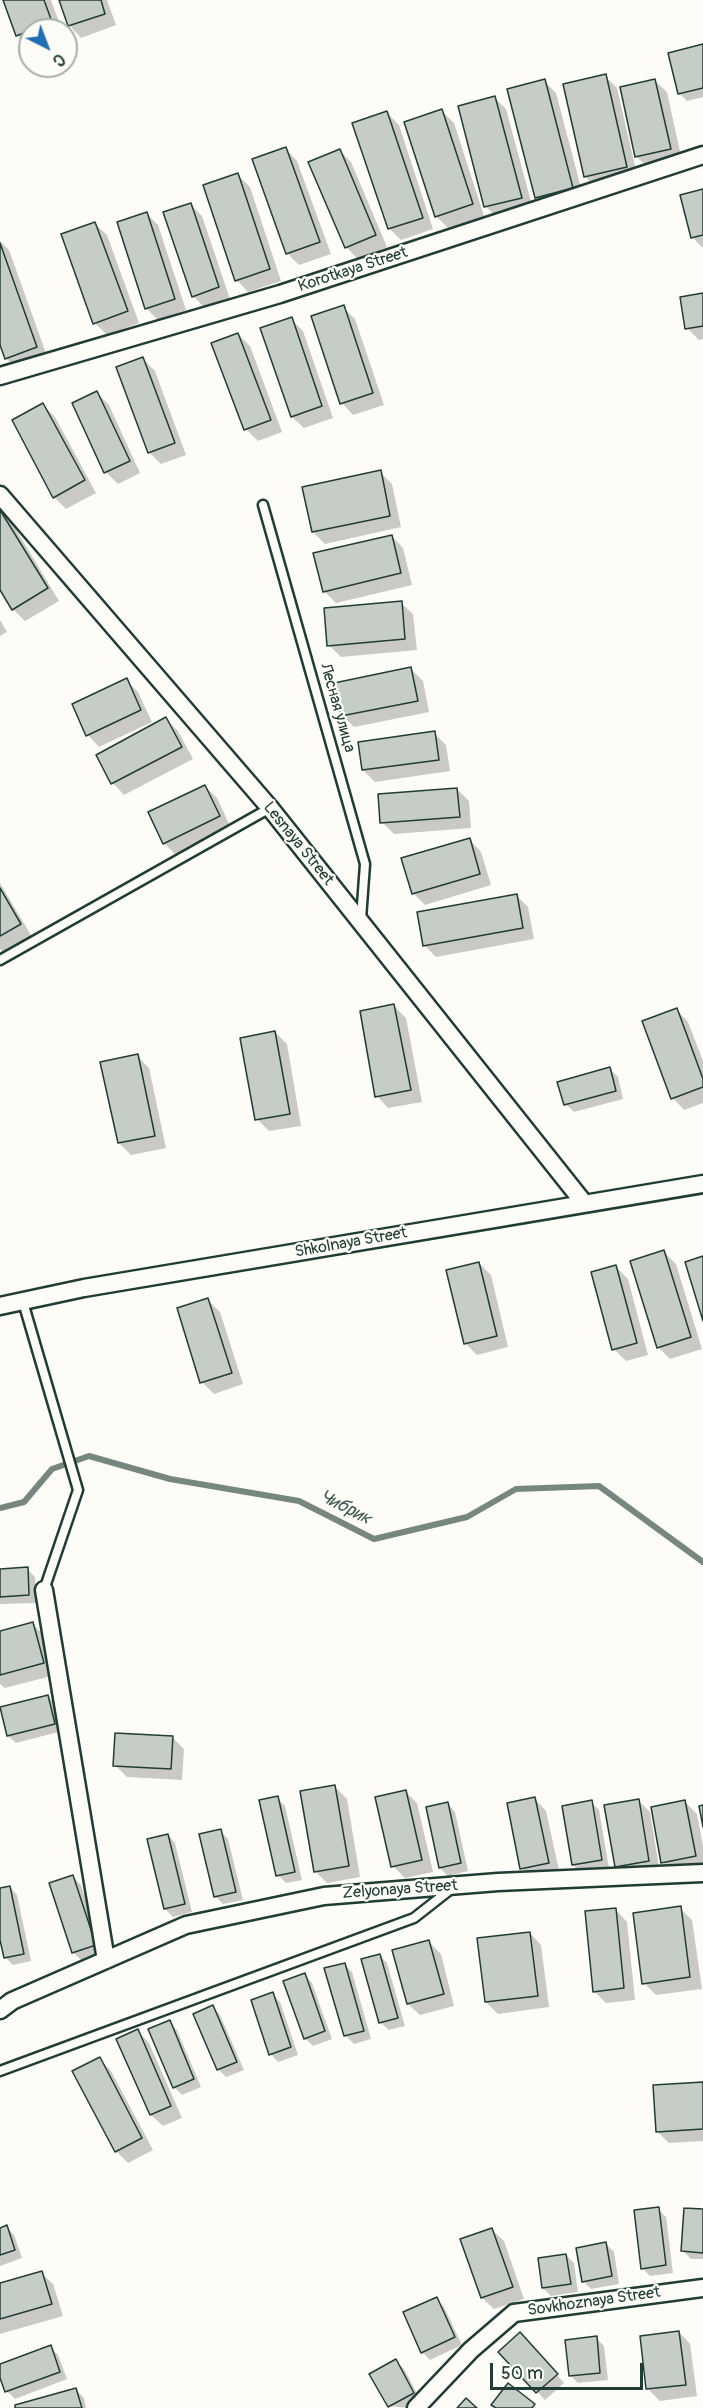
<!DOCTYPE html>
<meta charset="utf-8">
<style>
body{margin:0}
#map{position:relative;width:703px;height:2408px;overflow:hidden;background:#fdfcf7;font-family:Pangolin,sans-serif}
canvas{display:block}
.north{position:absolute;left:18px;top:18px;width:60px;height:60px;box-sizing:border-box;background:#fdfcf7;border:2px solid #a4b0a9;border-radius:50%;rotate:138deg;font-size:16px;font-weight:700;line-height:24px;text-align:center;color:#1f3d34}
.north::after{content:'';display:block;margin:auto;width:21px;height:27px;background:#1f6fb2;clip-path:polygon(50% 0,100% 100%,50% 72%,0 100%)}
.scale{position:absolute;left:490px;top:2363px;width:153px;height:27px;box-sizing:border-box;border:3px solid #1f3d34;border-top:0;padding-left:8px;font-size:18px;line-height:21px;white-space:nowrap;color:#1f3d34;-webkit-text-stroke:4px #fdfcf7;paint-order:stroke}
</style>
<div id="map">
<canvas width="703" height="2408"></canvas>
<div class="north">С</div>
<div class="scale">50 m</div>
</div>
<script>
const context = document.querySelector('canvas').getContext('2d');
context.lineJoin = 'round';
function fill(path, color) { context.fillStyle = color; context.fill(path, 'evenodd'); }
const toPath = rows => new Path2D(rows.map(r => 'M' + r).join(''));
function strokePath(path, color, width, dash) { context.strokeStyle = color; context.lineWidth = width; context.lineCap = dash ? 'butt' : 'round'; context.setLineDash(dash || []); context.stroke(path); }
function drawText(font, color, halo, rows, align = 'center') {
  context.font = font + ' Pangolin,sans-serif'; context.lineWidth = 4.5; context.setLineDash([]); context.textBaseline = 'middle'; context.strokeStyle = halo; context.fillStyle = color; for (const [text, x, y, turn = 0] of rows) {
    context.save(); context.translate(x, y); context.rotate((+turn || 0) * Math.PI / 180); context.textAlign = isNaN(turn) ? turn : align; if (halo) context.strokeText(text, 0, 0); context.fillText(text, 0, 0); context.restore();
  }
}
fill(toPath([
 [5,0,51,0,62,30,30,30,29,47,17,35],
 [61,0,107,0,116,25,81,38,70,26],
 [703,46,703,97,687,101,679,93],
 [605,76,617,88,638,179,597,189,586,177,565,85],
 [544,81,556,93,584,199,549,209,537,197],
 [655,81,667,92,682,161,649,169,637,157,622,88],
 [495,98,506,109,533,209,498,218,486,207],
 [442,111,454,123,484,216,448,228,436,216],
 [387,113,399,125,433,229,401,240,389,228],
 [286,149,297,161,331,254,299,265,287,253],
 [339,150,351,162,387,247,358,259,346,247],
 [238,175,250,187,281,281,248,292,237,280],
 [703,190,703,248,692,237],
 [190,204,202,216,230,299,205,308,193,296],
 [147,214,158,225,186,310,158,320,146,308],
 [95,224,107,235,139,323,107,335,95,323],
 [0,241,9,250,48,359,18,370,6,358,0,341],
 [703,295,703,339,699,340,687,328],
 [343,307,355,319,384,405,353,415,342,403],
 [291,319,303,331,333,418,304,428,292,417],
 [238,334,250,346,282,432,258,441,246,429],
 [143,359,155,371,186,455,161,464,149,452],
 [97,393,109,405,140,473,118,484,106,472],
 [43,405,55,417,96,493,66,509,54,497],
 [380,472,392,484,401,527,325,544,313,532],
 [0,512,12,523,59,601,25,621,13,609,0,587],
 [392,536,403,548,412,585,336,603,324,591],
 [401,603,413,614,417,650,341,657,329,645],
 [0,620,7,632,0,636],
 [411,669,423,681,429,712,354,727,342,715],
 [126,680,138,692,152,722,99,747,88,735],
 [166,719,178,731,193,759,124,795,113,783,98,756],
 [434,733,446,745,450,771,375,782,363,770],
 [205,786,217,798,231,828,176,855,164,843],
 [457,789,469,801,471,828,394,834,382,822],
 [470,840,481,852,491,885,425,905,413,893],
 [0,883,32,937,4,952,0,949],
 [516,895,528,907,534,939,436,957,424,945],
 [394,1006,406,1018,422,1102,388,1108,377,1096],
 [677,1010,688,1022,703,1061,703,1103,684,1110,673,1098],
 [275,1032,287,1044,301,1126,269,1131,257,1119],
 [137,1056,149,1068,166,1148,131,1155,119,1143],
 [610,1069,618,1077,623,1099,574,1112,566,1104],
 [664,1252,676,1264,702,1349,670,1359,658,1347],
 [479,1263,491,1275,508,1347,477,1355,465,1343],
 [616,1267,628,1279,648,1355,626,1361,614,1349],
 [208,1300,220,1312,243,1384,214,1394,202,1382],
 [27,1569,35,1577,36,1603,0,1604,0,1570],
 [33,1624,44,1636,55,1675,5,1688,0,1684,0,1632],
 [48,1697,56,1705,62,1731,16,1743,8,1736],
 [172,1737,184,1749,182,1780,127,1777,115,1765],
 [335,1787,347,1799,360,1877,327,1883,315,1871],
 [405,1791,417,1803,433,1872,405,1878,393,1866],
 [277,1798,285,1806,302,1880,286,1883,278,1875],
 [535,1799,546,1811,560,1875,533,1880,522,1868],
 [638,1800,650,1812,660,1873,628,1878,616,1867],
 [591,1802,599,1810,609,1868,581,1873,573,1865],
 [685,1802,697,1814,703,1846,703,1868,675,1874,663,1862],
 [448,1804,455,1812,468,1871,448,1876,440,1868,428,1809],
 [220,1831,228,1839,243,1900,223,1904,215,1896],
 [168,1835,175,1843,192,1912,173,1917,165,1909],
 [73,1877,81,1885,103,1953,81,1960,73,1952],
 [10,1887,17,1895,31,1961,13,1965,5,1957,0,1933,0,1889],
 [680,1908,692,1920,702,1989,656,1995,644,1983],
 [616,1910,627,1922,635,2000,606,2003,594,1991],
 [530,1933,541,1945,549,2007,498,2014,486,2002],
 [429,1942,441,1954,454,2006,420,2015,408,2004],
 [379,1955,387,1963,405,2026,389,2030,381,2023,363,1960],
 [344,1964,352,1972,371,2039,354,2044,346,2036,326,1969],
 [305,1975,312,1983,332,2039,313,2046,305,2038],
 [272,1994,280,2002,298,2055,278,2062,271,2054],
 [213,2007,220,2015,244,2070,226,2077,218,2069],
 [169,2022,177,2030,201,2087,182,2095,174,2087],
 [138,2031,149,2043,182,2118,163,2126,151,2115],
 [99,2059,111,2071,153,2150,128,2163,116,2151],
 [703,2083,703,2141,669,2143,657,2131],
 [658,2209,666,2217,673,2273,650,2276,642,2268],
 [703,2211,703,2259,691,2259,683,2251],
 [6,2227,14,2235,22,2258,0,2266,0,2229],
 [492,2230,504,2241,524,2299,494,2309,482,2298],
 [606,2244,614,2252,619,2284,591,2289,583,2281],
 [566,2255,574,2263,578,2292,551,2296,543,2288],
 [41,2273,53,2284,63,2316,0,2334,0,2285],
 [436,2299,444,2307,462,2345,430,2360,422,2352],
 [679,2332,690,2344,697,2396,660,2401,648,2389],
 [596,2338,604,2346,608,2380,578,2383,570,2375],
 [528,2342,564,2383,545,2400,500,2352],
 [50,2347,58,2355,67,2379,15,2399,7,2391,0,2373,0,2366],
 [396,2361,404,2369,421,2401,408,2408,389,2406],
 [76,2390,84,2398,86,2408,17,2408]
]), '#0003');
strokePath(toPath([
 [0,1508,24,1502,52,1469,89,1456,170,1479,299,1501,374,1539,467,1517,516,1489,599,1486,703,1562]
]), '#75877f', 6);
const building = toPath([
 [3,0,44,0,52,22,16,36,3,0],
 [59,0,101,0,105,14,68,26,59,0],
 [703,44,703,88,678,94,668,53,703,44],
 [606,74,627,167,584,177,563,84,606,74],
 [545,79,573,188,535,198,507,89,545,79],
 [655,79,671,149,635,157,620,87,655,79],
 [495,96,522,198,484,207,458,106,495,96],
 [442,109,473,204,435,217,404,122,442,109],
 [387,111,423,218,388,229,352,123,387,111],
 [286,147,320,242,286,254,252,159,286,147],
 [340,149,376,235,345,248,308,162,340,149],
 [238,173,270,269,235,281,203,185,238,173],
 [703,189,703,235,691,238,680,195,703,189],
 [191,203,219,287,192,297,163,212,191,203],
 [147,212,175,299,145,309,117,222,147,212],
 [95,222,128,311,93,324,61,234,95,222],
 [0,243,37,347,5,359,0,345,0,243],
 [703,293,703,326,685,329,680,297,703,293],
 [344,305,373,393,340,404,311,316,344,305],
 [292,317,322,406,291,417,260,328,292,317],
 [238,333,271,420,244,430,211,343,238,333],
 [143,357,175,443,148,453,116,367,143,357],
 [97,391,130,461,104,473,72,403,97,391],
 [43,403,85,480,53,498,12,420,43,403],
 [381,470,390,516,312,532,302,487,381,470],
 [0,510,48,588,12,610,0,590,0,510],
 [392,535,401,573,323,592,313,553,392,535],
 [402,601,405,639,327,646,324,608,402,601],
 [411,667,418,701,341,716,334,683,411,667],
 [127,678,141,710,86,736,72,704,127,678],
 [166,717,182,747,111,784,96,755,166,717],
 [435,731,439,760,362,770,358,742,435,731],
 [205,785,220,816,163,844,148,812,205,785],
 [457,788,460,817,380,823,378,794,457,788],
 [470,838,480,874,412,894,401,858,470,838],
 [0,888,21,924,0,936,0,888],
 [517,894,523,928,423,946,417,912,517,894],
 [394,1004,411,1090,375,1097,360,1011,394,1004],
 [677,1008,703,1079,703,1087,671,1099,642,1021,677,1008],
 [275,1031,290,1114,255,1120,240,1038,275,1031],
 [138,1054,155,1136,118,1143,100,1062,138,1054],
 [610,1067,616,1091,564,1105,557,1082,610,1067],
 [664,1250,691,1337,657,1348,630,1261,664,1250],
 [703,1256,703,1321,685,1262,703,1256],
 [479,1262,497,1336,464,1344,446,1270,479,1262],
 [616,1265,637,1343,612,1350,591,1272,616,1265],
 [208,1298,232,1373,200,1383,177,1308,208,1298],
 [28,1567,29,1595,0,1597,0,1569,28,1567],
 [33,1622,44,1663,0,1675,0,1631,33,1622],
 [48,1695,55,1724,7,1736,0,1707,48,1695],
 [115,1733,173,1736,171,1769,113,1766,115,1733],
 [335,1785,349,1866,314,1872,300,1791,335,1785],
 [406,1790,422,1860,391,1867,375,1797,406,1790],
 [278,1796,295,1872,276,1876,259,1800,278,1796],
 [535,1797,549,1863,520,1869,507,1803,535,1797],
 [639,1799,649,1861,615,1867,604,1805,639,1799],
 [592,1800,602,1860,572,1865,562,1806,592,1800],
 [685,1800,696,1856,661,1863,651,1807,685,1800],
 [448,1802,461,1863,439,1868,426,1807,448,1802],
 [703,1805,703,1827,699,1806,703,1805],
 [221,1829,236,1892,214,1897,199,1834,221,1829],
 [168,1834,185,1904,164,1909,147,1839,168,1834],
 [73,1875,96,1945,72,1953,49,1883,73,1875],
 [10,1886,24,1954,4,1958,0,1940,0,1888,10,1886],
 [681,1906,690,1977,642,1984,633,1913,681,1906],
 [616,1908,624,1988,593,1992,585,1911,616,1908],
 [530,1932,538,1996,485,2002,477,1938,530,1932],
 [429,1940,444,1994,407,2004,392,1950,429,1940],
 [380,1954,398,2018,379,2023,361,1959,380,1954],
 [345,1963,364,2031,344,2036,324,1968,345,1963],
 [305,1973,325,2031,304,2039,283,1981,305,1973],
 [273,1992,291,2047,269,2055,251,2000,273,1992],
 [213,2005,237,2062,217,2070,193,2014,213,2005],
 [170,2020,194,2079,173,2088,148,2029,170,2020],
 [138,2029,171,2106,150,2115,116,2039,138,2029],
 [100,2057,142,2138,115,2152,72,2071,100,2057],
 [703,2082,703,2129,656,2132,653,2085,703,2082],
 [659,2207,666,2265,641,2269,634,2210,659,2207],
 [684,2208,703,2209,703,2253,681,2251,684,2208],
 [7,2225,15,2250,0,2255,0,2228,7,2225],
 [492,2228,513,2287,481,2298,460,2239,492,2228],
 [606,2242,612,2276,582,2282,576,2248,606,2242],
 [566,2254,571,2284,542,2288,538,2258,566,2254],
 [42,2271,52,2304,0,2319,0,2283,42,2271],
 [437,2297,455,2337,421,2353,403,2312,437,2297],
 [679,2331,686,2385,646,2389,640,2336,679,2331],
 [520,2332,558,2374,536,2393,498,2352,520,2332],
 [597,2336,600,2373,569,2376,565,2340,597,2336],
 [51,2345,60,2372,5,2392,0,2378,0,2364,51,2345],
 [396,2359,414,2393,388,2407,369,2374,396,2359],
 [508,2383,535,2404,532,2408,496,2408,491,2405,508,2383],
 [76,2388,82,2408,15,2408,15,2405,76,2388],
 [466,2398,477,2408,457,2408,466,2398]
]);
fill(building, '#c6cdc7');
strokePath(building, '#1f3d34', 1.5);
const lane = toPath([
 [263,505,365,864,361,919],
 [0,960,270,808],
 [23,1302,78,1490,44,1590],
 [0,2071,414,1918,451,1889]
]);
const street = toPath([
 [0,376,280,294,703,155],
 [0,495,270,808,584,1203],
 [0,1306,84,1288,703,1184],
 [44,1590,106,1960],
 [0,2010,12,2001,186,1925,324,1896,498,1882,703,1873],
 [416,2408,471,2350,514,2313,703,2288]
]);
strokePath(lane, '#1f3d34', 13);
strokePath(street, '#1f3d34', 21);
strokePath(lane, '#fdfcf7', 8);
strokePath(street, '#fdfcf7', 16);
drawText('16px', '#1f3d34', '#fdfcf7', [
 ["Korotkaya Street",353,270,-18],
 ["Лесная улица",337,708,74],
 ["Lesnaya Street",298,844,51],
 ["Shkolnaya Street",351,1243,-10],
 ["Zelyonaya Street",400,1890,-4],
 ["Sovkhoznaya Street",594,2302,-8]
]);
drawText('italic 18px', '#435c53', '#fdfcf7', [
 ["Чибрик",345,1508,27]
]);
</script>
